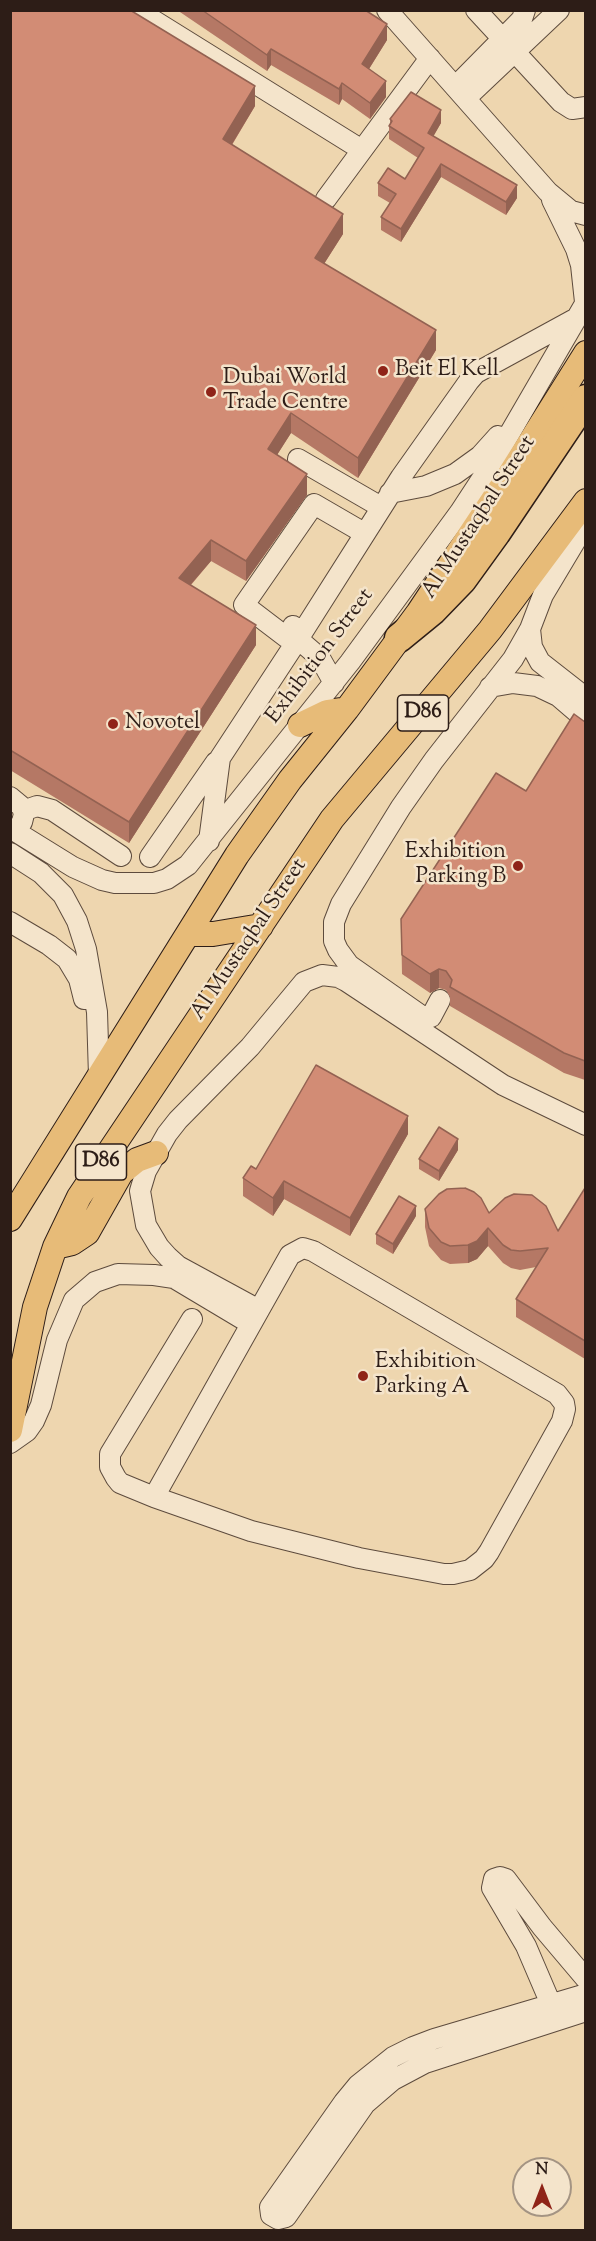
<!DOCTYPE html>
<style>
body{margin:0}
#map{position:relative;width:596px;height:2241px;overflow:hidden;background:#eed6af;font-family:"Sorts Mill Goudy",serif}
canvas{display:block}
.frame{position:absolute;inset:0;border:12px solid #2d1d17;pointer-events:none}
.north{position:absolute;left:512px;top:2157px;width:60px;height:60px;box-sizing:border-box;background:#f4e4cb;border:2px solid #a49483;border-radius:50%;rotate:0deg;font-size:16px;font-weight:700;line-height:24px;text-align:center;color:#2d1d17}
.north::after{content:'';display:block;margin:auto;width:21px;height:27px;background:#8f2418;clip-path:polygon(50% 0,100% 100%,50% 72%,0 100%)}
</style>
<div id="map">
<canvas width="596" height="2241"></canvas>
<div class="frame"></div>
<div class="north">N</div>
</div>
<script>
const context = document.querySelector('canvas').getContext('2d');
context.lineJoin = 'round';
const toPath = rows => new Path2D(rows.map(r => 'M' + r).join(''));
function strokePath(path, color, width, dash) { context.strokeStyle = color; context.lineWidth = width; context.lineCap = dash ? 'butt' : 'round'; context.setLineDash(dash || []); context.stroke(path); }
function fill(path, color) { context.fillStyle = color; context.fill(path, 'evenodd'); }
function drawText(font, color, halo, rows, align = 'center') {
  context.font = font + ' "Sorts Mill Goudy",serif'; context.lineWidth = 5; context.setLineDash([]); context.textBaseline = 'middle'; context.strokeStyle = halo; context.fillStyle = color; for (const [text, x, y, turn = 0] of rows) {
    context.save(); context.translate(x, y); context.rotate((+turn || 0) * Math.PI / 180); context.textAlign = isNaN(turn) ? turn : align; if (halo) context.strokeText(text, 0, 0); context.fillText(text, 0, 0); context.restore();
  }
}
const minor = toPath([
 [137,10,362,150],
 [387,10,548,192,571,211,586,215],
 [476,10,561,102,572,109,586,107],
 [455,87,522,19,525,10],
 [466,98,559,10],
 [326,199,430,58],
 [552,200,576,249,581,265,585,302],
 [298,459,381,507],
 [390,493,426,486,455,474,480,456,498,436],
 [586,523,543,595,530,629,532,647,540,662,586,698],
 [302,633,293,626,286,637,244,605,314,504,364,533],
 [298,639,320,658,334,683],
 [490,687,513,683,537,686,558,696,586,720],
 [10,797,22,807,24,814,22,822],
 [23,811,37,806,52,810,121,856],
 [10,828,73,867,102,880,115,883,154,883,167,879,188,865,350,662,460,512,496,457,586,302],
 [209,841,220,758,302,633,401,477,469,381,476,373,573,320],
 [10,853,41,873,63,895,77,921,86,949,97,1012,99,1076],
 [150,857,216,762],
 [10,922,49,945,67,959,79,979,84,999],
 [440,1000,431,1017,426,1019,349,965,338,950,334,941,334,922,341,904,401,807,434,760,513,659,530,629],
 [303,1248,313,1251,557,1394,564,1403,565,1409,562,1421,489,1552,484,1559,470,1570,453,1574,444,1574,359,1558,251,1531,154,1497,290,1255,303,1248],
 [259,1310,178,1266,168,1257,159,1247,146,1225,140,1191,146,1171,167,1134,178,1120,250,1047,304,982,322,975,338,977,346,981,503,1085,586,1125],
 [10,1443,27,1431,34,1421,41,1405,57,1340,74,1300,95,1282,118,1274,154,1275,174,1278,251,1324],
 [154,1497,120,1483,116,1478,110,1467,110,1454,192,1319],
 [586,1994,434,2039,413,2047,393,2057,358,2085,344,2102,270,2207,271,2215,278,2219,286,2217,365,2104,393,2080,425,2063,586,2011],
 [556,2016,526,1946,492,1888,494,1879,500,1877,506,1879,542,1927,586,1979]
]);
const major = toPath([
 [300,725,327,712,347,709],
 [188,934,213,934,261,926],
 [10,1219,237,855,290,780,347,709,418,613,510,474,586,353],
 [55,1247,72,1243,87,1233,121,1173,137,1160,156,1153],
 [10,1430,35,1307,55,1247,79,1197,332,819,490,630,586,501]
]);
const highway = toPath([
 [399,638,432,611,462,580,496,533,586,399]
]);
strokePath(minor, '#5d4b3d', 22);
strokePath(major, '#2d1d17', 26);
strokePath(highway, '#2d1d17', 31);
strokePath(minor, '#f4e4cb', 20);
strokePath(major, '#e7bb78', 24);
strokePath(highway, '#e7bb78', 28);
fill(toPath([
 [10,10,255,106,232,145,343,234,324,264,436,350,358,478,291,433,277,455,307,495,246,581,211,561,191,585,256,645,129,843,10,770],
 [177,10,365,10,387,40,369,69,386,97,370,119,342,99,339,105,271,65,267,71],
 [390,119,441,123,433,136,517,198,506,215,441,177,401,242,381,230,381,217,390,203,378,196,378,183,405,179,418,158,389,139,389,126,390,124],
 [585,722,585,1080,564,1073,450,1006,450,997,446,990,439,988,430,993,402,974,401,919,526,791],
 [408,1134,350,1236,284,1199,273,1216,243,1196,243,1178,256,1169],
 [458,1150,439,1181,419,1169,419,1159],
 [585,1188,585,1359,516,1317,516,1299,536,1267,520,1270,511,1268,503,1263,488,1246,477,1259,468,1263,450,1264,441,1260,429,1246,425,1227,425,1209,489,1213,558,1231],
 [416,1216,393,1254,376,1244,376,1234]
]), '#b57865');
fill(toPath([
 [387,24,387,40,362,80,362,64],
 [271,49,271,65,267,71,267,55],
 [386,81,386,97,370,119,370,103],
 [342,83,342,99,339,105,339,89],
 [255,86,255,106,223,159,223,139],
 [441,110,441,123,428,146,428,133],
 [441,164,441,177,401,242,401,229],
 [517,185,517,198,506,215,506,202],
 [343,214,343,234,315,278,315,258],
 [436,330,436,350,358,478,358,458],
 [291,413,291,433,268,469,268,449],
 [307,474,307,495,246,581,246,561],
 [211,540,211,561,179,598,179,578],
 [256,625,256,645,129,843,129,822],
 [439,969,439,988,430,993,430,974],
 [408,1116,408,1134,350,1236,350,1218],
 [458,1139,458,1150,439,1181,439,1171],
 [284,1181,284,1199,273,1216,273,1198],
 [416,1206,416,1216,393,1254,393,1244],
 [488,1228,488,1246,477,1259,468,1263,468,1245]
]), '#936252');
const building = toPath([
 [10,10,130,10,255,86,223,139,343,214,315,258,436,330,358,458,291,413,268,449,307,474,246,561,211,540,179,578,256,625,129,822,10,750,10,10],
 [202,10,365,10,387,24,362,64,386,81,370,103,342,83,339,89,271,49,267,55,202,10],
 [411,92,441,110,428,133,517,185,506,202,441,164,401,229,381,217,396,194,378,183,388,168,405,179,424,148,389,126,392,121,390,119,411,92],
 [574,714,585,722,585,1061,564,1053,450,987,452,980,446,971,439,969,430,974,402,955,401,919,496,773,526,791,574,714],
 [316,1065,408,1116,350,1218,284,1181,273,1198,243,1178,251,1166,256,1169,316,1065],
 [439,1127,458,1139,439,1171,419,1159,439,1127],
 [465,1188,474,1192,481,1198,489,1213,505,1198,514,1194,532,1195,546,1206,558,1231,585,1188,585,1341,516,1299,548,1248,520,1251,511,1250,503,1245,488,1228,477,1241,468,1245,450,1246,441,1242,429,1228,425,1209,439,1194,447,1189,465,1188],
 [399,1196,416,1206,393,1244,376,1234,399,1196]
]);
fill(building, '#d28c75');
strokePath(building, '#936252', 1.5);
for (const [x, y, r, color] of [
 [383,371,6,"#8f2418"],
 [211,392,6,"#8f2418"],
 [113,724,6,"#8f2418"],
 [518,866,6,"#8f2418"],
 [363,1376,6,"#8f2418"]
]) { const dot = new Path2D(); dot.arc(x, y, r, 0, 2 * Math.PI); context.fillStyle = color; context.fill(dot); strokePath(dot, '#f4e4cb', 2); }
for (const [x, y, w] of [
 [423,713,51],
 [101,1162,51]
]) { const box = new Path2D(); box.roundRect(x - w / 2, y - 18, w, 36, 4.5); context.fillStyle = '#f4e4cb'; context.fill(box); strokePath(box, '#2d1d17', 1.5); }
drawText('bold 21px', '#2d1d17', null, [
 ["D86",423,713],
 ["D86",101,1162]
]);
drawText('22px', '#2d1d17', '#f4e4cb', [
 ["Beit El Kell",395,371],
 ["Dubai World",223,379],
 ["Trade Centre",223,404],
 ["Novotel",125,724],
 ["Exhibition",506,853,"right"],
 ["Parking B",506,878,"right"],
 ["Exhibition",375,1363],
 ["Parking A",375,1388]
], 'left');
drawText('22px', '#2d1d17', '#f4e4cb', [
 ["Al Mustaqbal Street",480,518,-57],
 ["Exhibition Street",321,657,-53],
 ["Al Mustaqbal Street",250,940,-56]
]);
</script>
